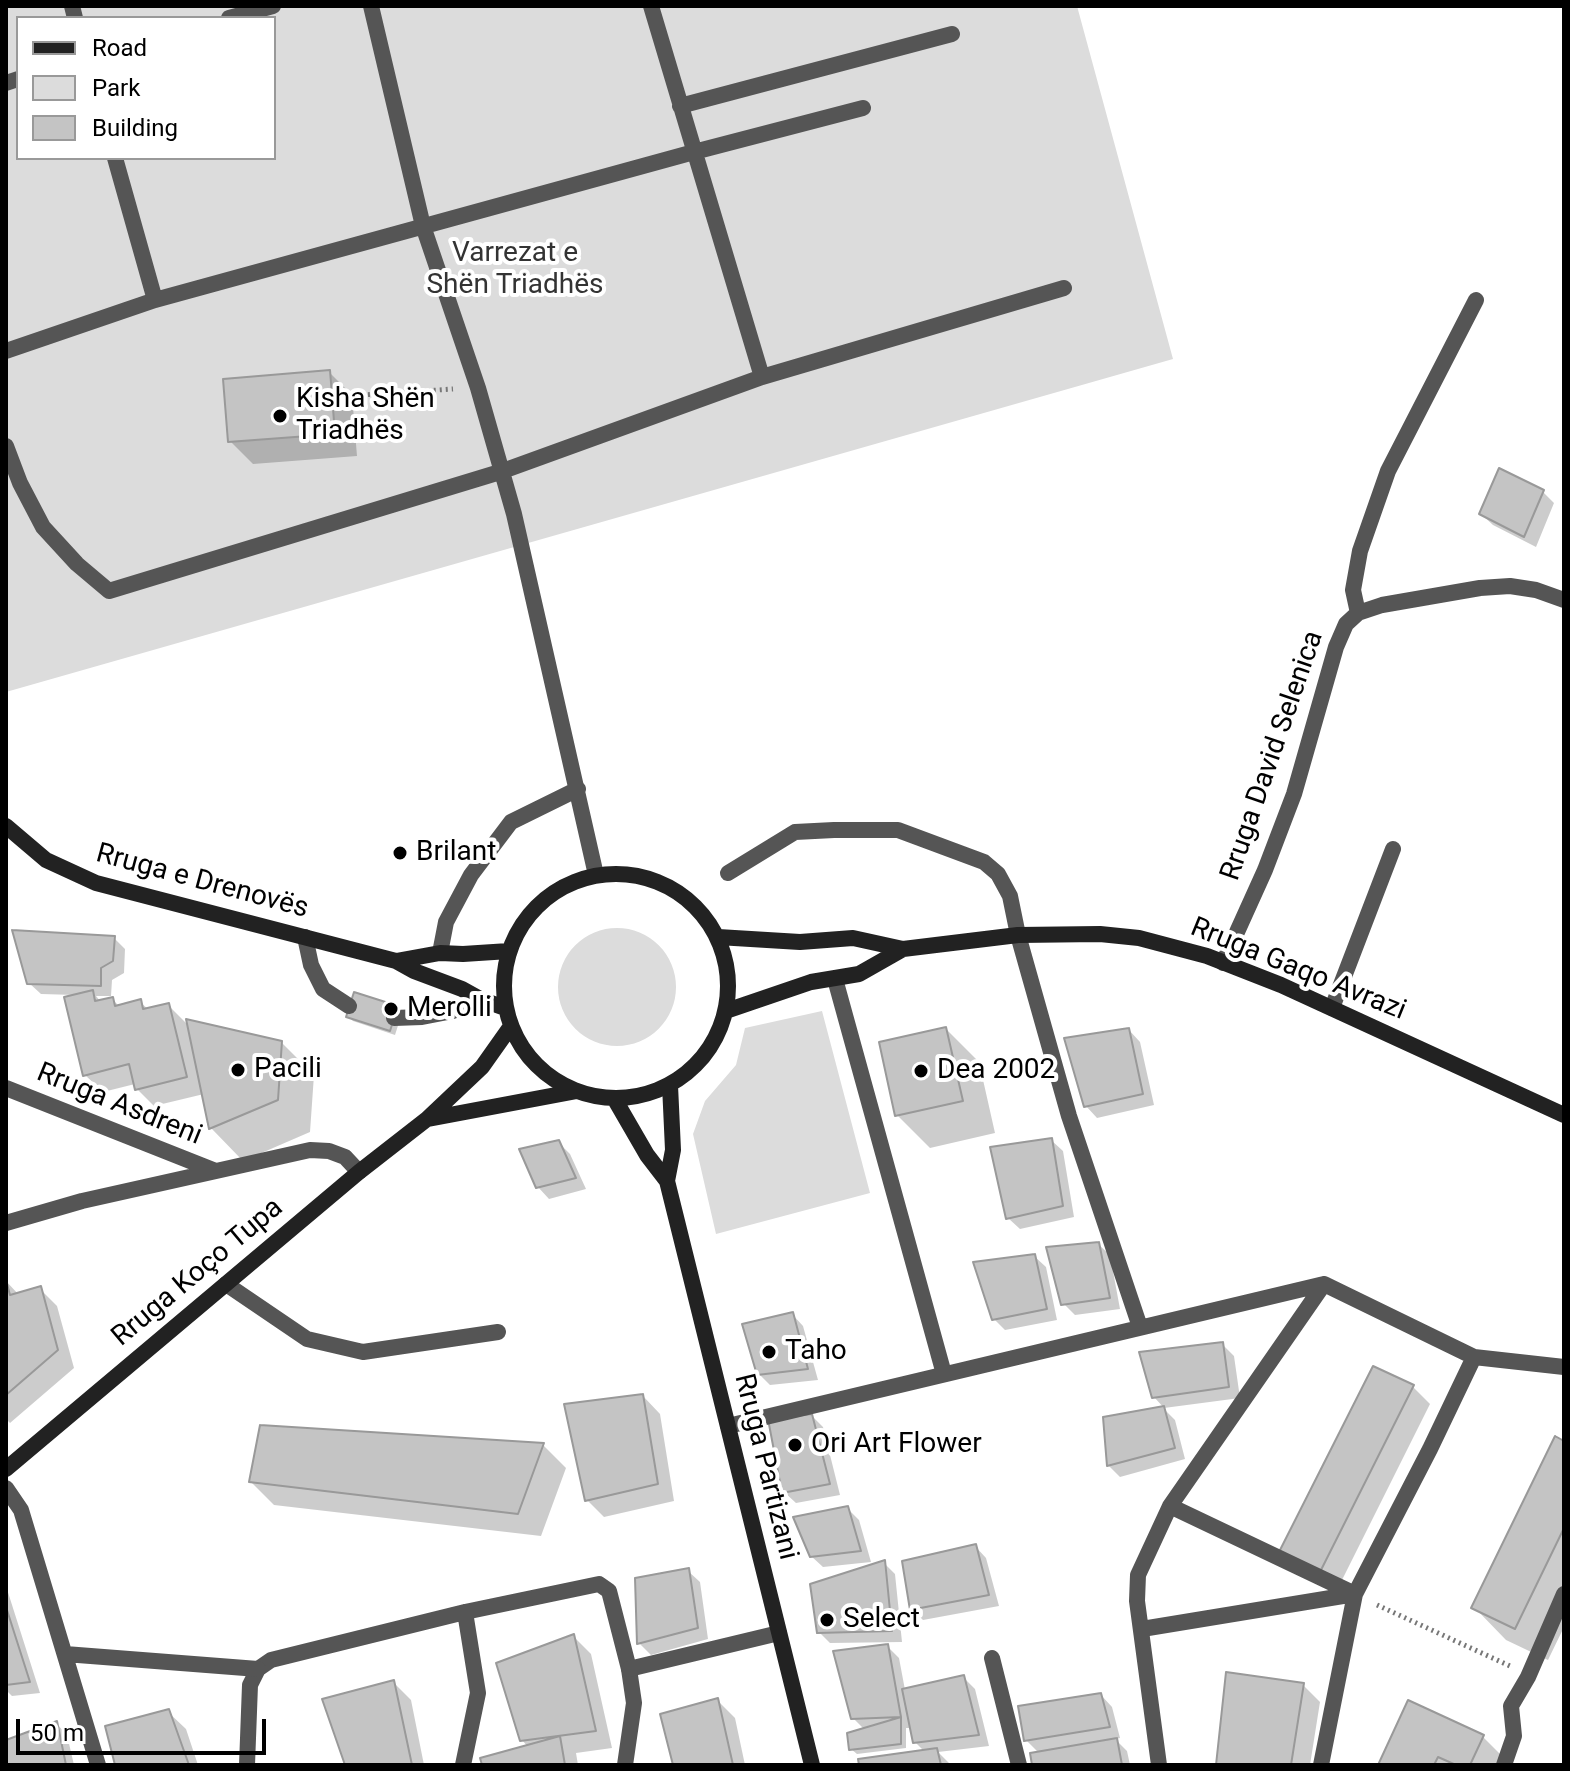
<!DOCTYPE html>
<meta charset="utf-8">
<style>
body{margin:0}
#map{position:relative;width:1570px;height:1771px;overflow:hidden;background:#fff;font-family:Roboto,sans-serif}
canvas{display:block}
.frame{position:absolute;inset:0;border:8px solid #000;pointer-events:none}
.legend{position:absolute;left:16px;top:16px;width:260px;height:144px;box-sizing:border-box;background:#fff;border:2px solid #999;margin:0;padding:10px 14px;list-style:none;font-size:24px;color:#000}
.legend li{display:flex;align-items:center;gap:16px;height:40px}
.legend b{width:40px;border:2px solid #999}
.scale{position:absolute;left:16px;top:1719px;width:250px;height:36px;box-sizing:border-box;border:4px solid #000;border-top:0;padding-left:10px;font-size:24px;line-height:28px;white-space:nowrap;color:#000;-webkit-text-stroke:6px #fff;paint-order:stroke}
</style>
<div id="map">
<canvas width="1570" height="1771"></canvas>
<div class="frame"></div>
<ul class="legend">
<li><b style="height:10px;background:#222"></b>Road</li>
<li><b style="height:22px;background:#dcdcdc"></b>Park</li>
<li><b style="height:22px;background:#c4c4c4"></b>Building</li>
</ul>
<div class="scale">50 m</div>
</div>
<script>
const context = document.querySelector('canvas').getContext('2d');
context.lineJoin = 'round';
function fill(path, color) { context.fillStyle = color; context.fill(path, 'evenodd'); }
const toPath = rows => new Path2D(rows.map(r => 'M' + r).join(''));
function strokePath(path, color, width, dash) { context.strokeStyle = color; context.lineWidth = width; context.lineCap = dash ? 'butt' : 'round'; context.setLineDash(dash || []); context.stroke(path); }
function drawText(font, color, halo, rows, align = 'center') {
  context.font = font + ' Roboto,sans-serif'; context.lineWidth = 8; context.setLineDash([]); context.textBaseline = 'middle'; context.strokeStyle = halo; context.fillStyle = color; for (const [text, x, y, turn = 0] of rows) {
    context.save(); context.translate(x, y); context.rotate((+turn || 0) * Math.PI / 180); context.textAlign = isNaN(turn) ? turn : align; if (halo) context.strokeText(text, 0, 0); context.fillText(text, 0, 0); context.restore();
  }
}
fill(toPath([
 [6,6,1077,6,1173,359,6,692],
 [18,18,274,18,274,158,18,158],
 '558 987a59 59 0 1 1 118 0a59 59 0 1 1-118 0Z',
 [822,1011,870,1193,716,1234,693,1134,705,1101,736,1065,745,1028]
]), '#dcdcdc');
fill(toPath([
 [329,372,352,395,357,456,253,464,230,441],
 [1543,492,1554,503,1536,547,1493,525,1481,514],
 [114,938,125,949,124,973,112,980,111,996,96,996,101,1002,112,999,120,1007,140,1002,149,1010,168,1005,189,1026,281,1042,314,1075,310,1132,243,1161,211,1128,204,1094,154,1106,137,1089,135,1084,103,1092,85,1075,75,995,41,994,29,983],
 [396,1008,402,1013,395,1035,353,1021,348,1016],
 [946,1029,979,1062,995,1133,930,1148,897,1115],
 [1129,1030,1140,1042,1154,1105,1097,1118,1086,1106],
 [1051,1140,1063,1151,1074,1217,1020,1229,1008,1218],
 [558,1142,570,1154,586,1189,549,1199,538,1187],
 [1098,1244,1110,1255,1120,1309,1075,1315,1063,1303],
 [1034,1256,1046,1267,1057,1320,1005,1330,994,1319],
 [6,1281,19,1295,40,1289,57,1306,74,1368,10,1423,6,1419],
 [792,1314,803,1326,818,1380,770,1385,759,1374],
 [1222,1344,1234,1356,1240,1398,1164,1408,1154,1397],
 [1413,1387,1430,1404,1337,1590,1298,1571],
 [643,1396,660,1414,674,1501,604,1517,587,1500],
 [1163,1408,1175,1420,1185,1459,1120,1477,1109,1466],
 [812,1416,823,1427,840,1495,796,1503,784,1492],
 [262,1427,543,1445,566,1468,541,1536,274,1505,251,1482],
 [1564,1443,1564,1627,1548,1660,1506,1640,1474,1607],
 [847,1508,859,1520,871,1562,823,1567,811,1556],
 [975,1546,986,1558,999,1606,923,1620,912,1609],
 [884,1563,895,1574,902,1642,830,1643,819,1632],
 [688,1571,700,1582,708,1639,651,1655,639,1643,637,1580],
 [6,1586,40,1693,12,1696,6,1690],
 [574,1637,591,1654,612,1748,576,1753,578,1765,484,1765,528,1747,522,1740],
 [887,1646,899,1658,905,1690,964,1678,975,1689,989,1746,938,1752,951,1765,861,1765,925,1752,915,1742,912,1728,906,1728,906,1748,857,1754,851,1749,865,1730,853,1718],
 [393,1682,411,1700,424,1765,347,1765],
 [1303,1685,1320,1702,1310,1765,1218,1765],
 [1101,1695,1112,1707,1120,1738,1115,1739,1127,1751,1130,1765,1034,1765,1039,1753,1026,1740],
 [717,1700,735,1718,745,1765,675,1765],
 [168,1712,186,1729,198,1765,117,1765],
 [56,1723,67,1735,74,1765,8,1765,6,1742],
 [1483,1737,1511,1765,1381,1765]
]), '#0003');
const building = toPath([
 [330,370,335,434,228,442,223,379,330,370],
 [1499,468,1544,490,1524,537,1479,514,1499,468],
 [12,930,115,936,113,961,101,968,101,986,27,984,12,930],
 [93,990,95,1001,113,997,115,1006,141,999,143,1009,169,1003,187,1077,135,1090,129,1064,83,1076,64,997,93,990],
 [354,992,398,1006,390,1031,346,1017,354,992],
 [186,1019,282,1041,278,1100,209,1129,186,1019],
 [946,1027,963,1101,895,1116,879,1042,946,1027],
 [1129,1028,1143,1094,1084,1107,1064,1038,1129,1028],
 [1052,1138,1063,1206,1006,1219,990,1147,1052,1138],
 [559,1140,576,1178,536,1188,519,1149,559,1140],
 [1099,1242,1110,1298,1061,1305,1046,1247,1099,1242],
 [1035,1254,1047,1309,992,1320,973,1262,1035,1254],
 [6,1280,10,1295,41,1286,58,1350,6,1395,6,1280],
 [793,1312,808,1369,757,1375,742,1324,793,1312],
 [1223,1342,1229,1387,1152,1398,1139,1352,1223,1342],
 [1373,1366,1414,1385,1319,1574,1278,1554,1373,1366],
 [643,1394,658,1484,585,1501,564,1404,643,1394],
 [1164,1406,1175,1448,1107,1466,1103,1417,1164,1406],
 [812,1414,830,1484,782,1493,768,1419,812,1414],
 [260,1425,544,1443,518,1514,249,1482,260,1425],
 [1555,1436,1564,1441,1564,1528,1515,1629,1471,1608,1555,1436],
 [848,1506,861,1551,810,1557,793,1517,848,1506],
 [976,1544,989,1595,910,1610,902,1561,976,1544],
 [885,1560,892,1631,817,1633,810,1584,885,1560],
 [689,1568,698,1628,637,1644,635,1578,689,1568],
 [6,1607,30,1682,6,1685,6,1607],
 [574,1634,596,1731,520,1741,496,1663,574,1634],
 [888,1644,901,1717,851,1719,833,1651,888,1644],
 [1226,1672,1304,1683,1291,1765,1216,1765,1226,1672],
 [964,1675,979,1735,913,1743,902,1689,964,1675],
 [394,1680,412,1765,345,1765,322,1699,394,1680],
 [1101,1693,1110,1727,1024,1741,1018,1706,1101,1693],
 [718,1698,733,1765,673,1765,660,1714,718,1698],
 [1408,1700,1484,1735,1470,1765,1456,1765,1438,1757,1434,1765,1378,1765,1408,1700],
 [169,1709,189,1765,115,1765,105,1726,169,1709],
 [901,1717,901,1744,849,1750,847,1733,901,1717],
 [57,1721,66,1765,6,1765,6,1740,57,1721],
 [560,1736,565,1765,482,1765,480,1758,560,1736],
 [1117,1738,1122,1765,1032,1765,1030,1753,1117,1738],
 [937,1748,941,1765,859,1765,858,1759,937,1748]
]);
fill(building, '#c4c4c4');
strokePath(building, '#999', 2);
strokePath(toPath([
 [332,397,453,389],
 [1377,1605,1510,1666]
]), '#777', 5, [2, 4]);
strokePath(toPath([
 [72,6,75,18],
 [371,6,423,226,478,388,514,514,596,875],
 [651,6,762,377],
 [229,18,273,6],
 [6,83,18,79],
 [680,106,952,34],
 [115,158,155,300],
 [6,351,155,300,694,152,863,108],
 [6,446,20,483,43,527,77,564,109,591,500,472,762,377,1064,288],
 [728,873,795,832,834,830,898,830,984,862,998,874,1010,896,1018,935,1069,1116,1140,1327],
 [305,937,311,965,323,989,349,1006],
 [440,953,446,922,471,875,511,822,578,789],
 [835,979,944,1374],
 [1332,1008,1393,849],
 [394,1018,422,1017,453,1011,480,999],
 [226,1284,307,1339,363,1352,498,1332],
 [728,1426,1324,1284],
 [1142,1629,1355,1594,1170,1506],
 [992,1658,1019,1765],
 [247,1765,250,1685,258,1669,271,1660,465,1612,599,1584,609,1591,629,1669,634,1703,625,1765],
 [463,1765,478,1693,465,1612],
 [1159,1765,1137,1601,1138,1575,1170,1506,1324,1284,1474,1357,1564,1367],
 [1321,1765,1355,1594,1430,1449,1474,1357],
 [1504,1765,1514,1736,1511,1706,1528,1677,1564,1594]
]), '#555', 16);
strokePath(toPath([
 [1358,613,1353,590,1360,551,1388,471,1476,300],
 [1223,963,1265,870,1294,794,1336,647,1346,624,1358,613,1382,605,1480,588,1510,586,1536,590,1564,600],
 [6,1088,213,1170],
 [6,1223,82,1201,310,1150,329,1151,345,1157,359,1172],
 [6,1488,21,1510,98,1765],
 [65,1654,258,1669],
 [629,1669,779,1633]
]), '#555', 16);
strokePath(toPath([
 [6,826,46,860,96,883,396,961,414,971,462,989,480,999,505,1008],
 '504 986a112 112 0 1 1 224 0a112 112 0 1 1-224 0Z',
 [718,937,800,942,853,938,903,949,1018,935,1100,934,1139,938,1207,956,1281,985,1564,1115],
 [396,961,440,953,463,954,509,951],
 [726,1011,811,982,859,974,903,949],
 [670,1085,673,1150,667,1181,812,1765],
 [614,1098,647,1155,667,1181],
 [428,1119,577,1091],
 [6,1469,359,1172,427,1119,482,1067,511,1026]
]), '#222', 16);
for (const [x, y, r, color] of [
 [280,416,8,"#000"],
 [400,853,8,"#000"],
 [391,1009,8,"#000"],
 [238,1070,8,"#000"],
 [921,1071,8,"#000"],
 [769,1352,8,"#000"],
 [795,1445,8,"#000"],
 [827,1620,8,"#000"]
]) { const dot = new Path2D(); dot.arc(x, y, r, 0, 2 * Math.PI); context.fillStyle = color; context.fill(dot); strokePath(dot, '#fff', 3); }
drawText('28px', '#333', '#fff', [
 ["Varrezat e",515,254],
 ["Shën Triadhës",515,286]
]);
drawText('28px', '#000', '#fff', [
 ["Kisha Shën",296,400],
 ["Triadhës",296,432],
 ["Brilant",416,853],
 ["Merolli",407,1009],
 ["Pacili",254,1070],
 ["Dea 2002",937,1071],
 ["Taho",785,1352],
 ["Ori Art Flower",811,1445],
 ["Select",843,1620]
], 'left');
drawText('28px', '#000', '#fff', [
 ["Rruga David Selenica",1273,756,-71],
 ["Rruga e Drenovës",202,882,15],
 ["Rruga Gaqo Avrazi",1298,970,22],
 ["Rruga Asdreni",119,1105,22],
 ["Rruga Koço Tupa",198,1273,-40],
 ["Rruga Partizani",765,1467,76]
]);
</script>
